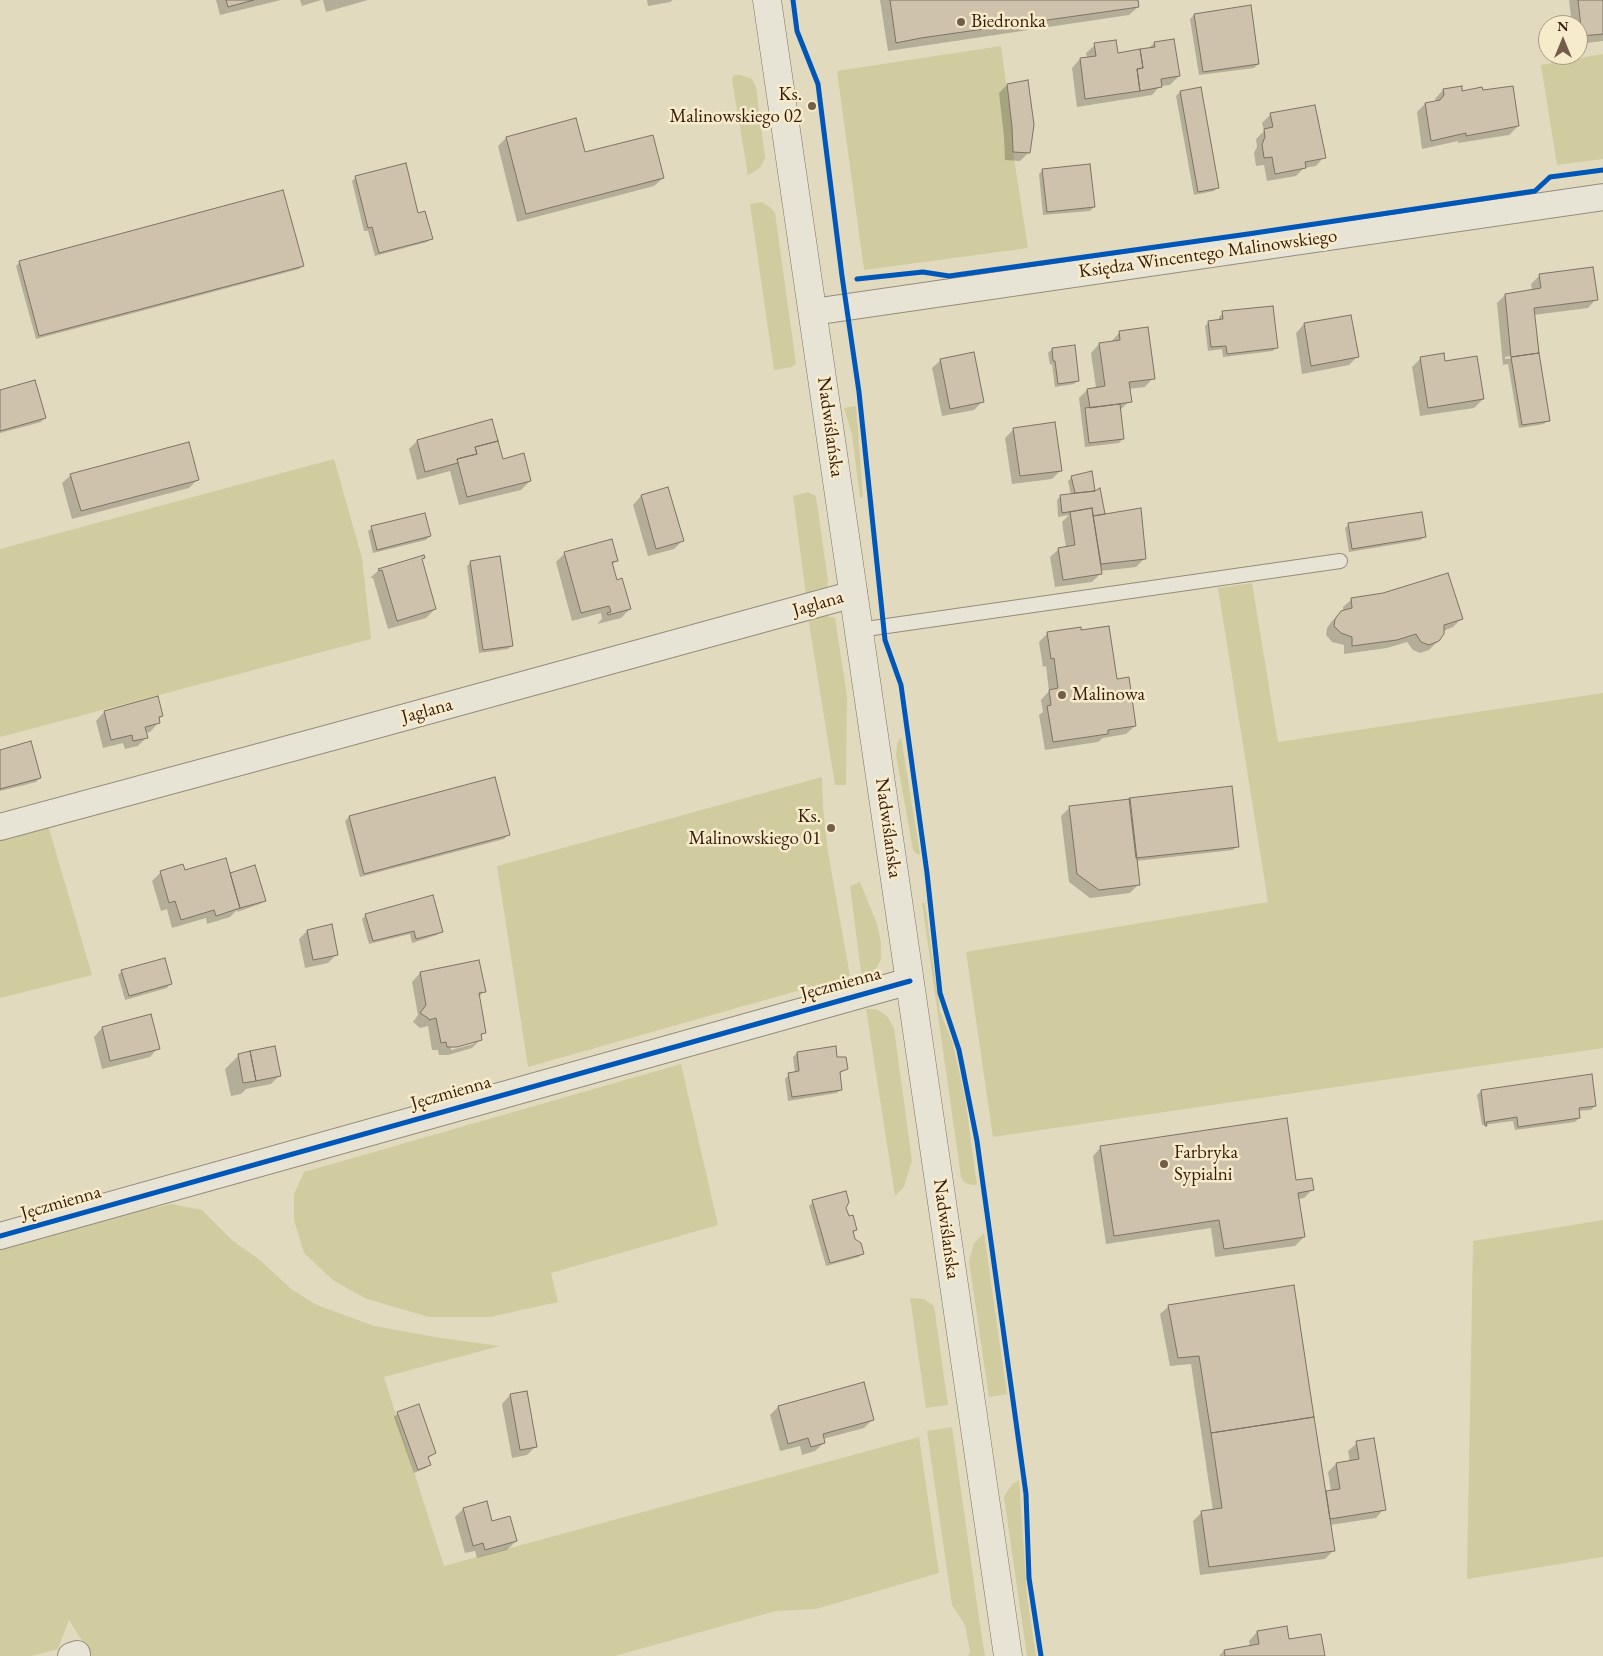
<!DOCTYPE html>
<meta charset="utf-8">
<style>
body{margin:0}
#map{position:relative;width:1603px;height:1656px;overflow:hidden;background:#e2dabe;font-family:"EB Garamond",serif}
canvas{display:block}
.north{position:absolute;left:1538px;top:15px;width:50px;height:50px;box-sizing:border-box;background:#f6eccb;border:1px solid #aa987e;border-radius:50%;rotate:0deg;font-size:14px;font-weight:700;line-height:20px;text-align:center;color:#391a0b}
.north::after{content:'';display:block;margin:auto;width:18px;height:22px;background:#745d4a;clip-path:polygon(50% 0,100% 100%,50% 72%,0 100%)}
</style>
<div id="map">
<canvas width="1603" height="1656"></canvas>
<div class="north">N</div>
</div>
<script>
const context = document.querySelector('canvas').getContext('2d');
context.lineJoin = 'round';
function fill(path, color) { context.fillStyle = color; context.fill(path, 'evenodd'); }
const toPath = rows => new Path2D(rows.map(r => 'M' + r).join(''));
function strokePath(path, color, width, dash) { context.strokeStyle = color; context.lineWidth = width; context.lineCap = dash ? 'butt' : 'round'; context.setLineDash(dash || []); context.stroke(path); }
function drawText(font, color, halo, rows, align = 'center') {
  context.font = font + ' "EB Garamond",serif'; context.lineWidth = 5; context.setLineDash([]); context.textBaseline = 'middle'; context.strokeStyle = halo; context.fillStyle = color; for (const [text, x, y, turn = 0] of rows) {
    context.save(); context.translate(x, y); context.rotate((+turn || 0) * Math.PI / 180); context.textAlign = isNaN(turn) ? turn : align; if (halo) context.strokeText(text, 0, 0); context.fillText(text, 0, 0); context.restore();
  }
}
fill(toPath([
 [1001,46,1012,127,1013,152,1028,248,864,270,837,71],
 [1603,54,1603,159,1557,165,1541,65],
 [734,75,741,75,752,79,756,87,765,158,760,168,748,175,732,80],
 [762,202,770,207,775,213,796,364,792,367,774,370,750,204],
 [856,406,863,497,860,498,852,434,844,408],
 [334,459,362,558,371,639,0,737,0,549],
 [808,492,816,496,828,581,827,589,806,596,793,496],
 [1252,583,1278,742,1603,693,1603,1048,993,1137,966,952,1268,902,1218,588],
 [824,615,835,618,847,696,846,785,835,785,808,617],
 [901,737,920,854,917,854,913,850,896,755,897,744],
 [822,777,823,808,828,852,850,976,528,1067,497,866],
 [47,822,92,975,0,998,0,834],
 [860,882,877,924,881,942,881,959,874,973,862,980,850,886],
 [922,903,925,903,940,1011,953,1044,965,1098,977,1185,972,1185,965,1183,961,1177],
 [866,1009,876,1009,887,1016,894,1028,912,1161,904,1187,895,1196],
 [681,1064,718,1225,551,1273,558,1302,490,1317,429,1317,367,1299,334,1281,304,1253,294,1220,294,1194,304,1172],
 [172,1204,202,1210,233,1241,260,1260,291,1289,317,1305,374,1326,441,1338,500,1346,384,1377,444,1566,919,1437,939,1573,816,1609,776,1611,615,1656,92,1656,69,1620,58,1649,32,1656,0,1656,0,1244,26,1235],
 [1603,1220,1603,1557,1467,1579,1473,1241],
 [984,1233,1007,1394,989,1397,969,1261,974,1243],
 [910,1298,924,1299,934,1306,948,1405,926,1408],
 [952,1427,980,1625,985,1656,968,1656,970,1652,965,1625,952,1605,927,1431],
 [1019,1480,1027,1596,1036,1656,1027,1656,1004,1497,1012,1484]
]), '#d0cc9f');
fill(toPath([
 [216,0,281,0,220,15],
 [300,0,321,0,302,6],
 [323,0,368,0,326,12],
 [647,0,673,0,670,2,648,6],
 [880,0,1137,0,1138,7,1129,15,888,51],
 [1569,0,1603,0,1603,41,1578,44,1578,25,1572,25],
 [1194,15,1258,64,1254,68,1199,75,1190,19],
 [1173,40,1179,76,1170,85,1160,86,1152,95,1077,107,1072,68,1080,59,1087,58,1086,53,1095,45,1116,54,1148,49,1154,43],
 [1007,85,1029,152,1020,161,1005,160,1004,137,999,93],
 [1443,90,1461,92,1518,126,1509,135,1458,143,1458,141,1422,149,1417,112,1425,104,1436,102,1435,99],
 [1180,92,1218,187,1214,191,1194,195,1176,96],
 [1271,114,1324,157,1316,166,1304,168,1296,176,1267,181,1264,165,1256,166,1254,153,1257,147,1256,139,1264,131,1262,123],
 [506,138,584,154,663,178,654,186,517,222,498,146],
 [1043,170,1094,207,1090,211,1043,215,1039,174],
 [356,177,417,214,431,238,427,242,375,256,368,231,364,231,352,181],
 [20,262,303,266,299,269,36,339,16,266],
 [1540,275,1596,299,1588,308,1534,315,1548,420,1544,424,1519,428,1508,364,1503,365,1497,303,1505,295,1532,290,1531,284],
 [1535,352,1535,355,1505,359,1505,357],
 [1223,313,1277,347,1273,351,1223,357,1222,349,1208,351,1205,326,1209,322,1219,321,1219,317],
 [1350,316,1357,357,1349,365,1302,374,1296,333,1304,324],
 [1120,332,1153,378,1145,387,1129,389,1130,401,1120,410,1123,439,1119,443,1085,447,1079,398,1087,390,1096,388,1091,353,1099,344,1111,342],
 [1052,349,1078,380,1074,384,1055,387,1052,364,1050,365,1048,353],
 [1421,358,1444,362,1483,399,1474,408,1420,416,1412,367],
 [941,360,983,401,974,410,942,416,932,368],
 [0,391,45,418,41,422,0,433],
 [1014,429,1061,470,1052,479,1012,484,1005,438],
 [417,441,502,460,530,481,521,490,459,505,450,471,417,480,409,449],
 [1091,473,1094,492,1103,515,1145,558,1136,567,1101,571,1101,573,1092,582,1055,587,1050,557,1059,549,1066,548,1062,522,1069,515,1058,517,1057,500,1061,496,1071,495,1068,481,1072,477],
 [71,475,198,479,189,488,72,519,62,483],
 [641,496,682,541,674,549,648,556,633,505],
 [1349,524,1425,536,1421,540,1349,552,1345,528],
 [372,528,430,536,426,540,373,553,368,531],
 [565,553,616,561,612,565,616,581,630,609,621,618,597,624,602,619,601,613,572,621,556,562],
 [421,560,435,609,426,618,388,629,373,578,370,578,379,570],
 [471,562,512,645,508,649,479,653,467,566],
 [1352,599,1461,619,1453,627,1443,631,1438,641,1429,650,1420,653,1413,650,1407,642,1387,648,1344,654,1344,645,1332,642,1326,635,1327,628,1332,621,1343,612,1343,607],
 [1048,633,1116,681,1135,726,1126,734,1103,738,1098,742,1045,750,1039,715,1043,712,1041,700,1049,691,1046,666,1043,667,1039,642],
 [104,712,162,716,158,720,158,723,150,732,145,733,146,738,138,746,125,749,123,743,103,748,96,721],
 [0,751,40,778,36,782,0,791],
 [494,779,508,835,504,839,360,877,345,821,349,817],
 [1070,807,1237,846,1233,850,1136,861,1138,885,1130,893,1090,898,1069,882,1061,816],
 [161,872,184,872,264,901,260,904,237,912,237,910,230,917,207,924,206,918,172,928,167,909,161,911,152,881],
 [366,915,441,931,437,935,412,943,410,934,369,944,362,919],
 [307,931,337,954,328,963,305,968,299,939],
 [122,971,170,984,167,988,125,1000,118,975],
 [420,973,484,991,479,997,485,1032,480,1037,481,1039,472,1048,448,1055,439,1055,438,1050,432,1050,428,1026,420,1028,413,1022,418,1015,412,982],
 [477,1040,473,1044,451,1050,451,1047],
 [102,1028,158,1048,150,1057,102,1069,94,1037],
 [797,1053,836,1058,847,1068,839,1074,841,1089,837,1093,788,1101,785,1079,789,1075,795,1073,793,1057],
 [238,1056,279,1076,271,1084,246,1089,241,1094,231,1096,225,1069],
 [1481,1091,1595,1106,1591,1110,1578,1111,1579,1118,1575,1122,1515,1130,1513,1121,1482,1125,1477,1095],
 [1101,1147,1295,1182,1312,1190,1304,1198,1298,1199,1304,1237,1295,1246,1215,1257,1211,1228,1106,1244,1093,1156],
 [813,1202,845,1208,848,1217,856,1230,852,1234,854,1240,863,1253,859,1257,826,1266,809,1206],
 [1169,1306,1324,1492,1331,1491,1328,1472,1336,1464,1350,1462,1348,1451,1357,1443,1384,1509,1376,1518,1330,1525,1334,1550,1325,1559,1200,1575,1193,1521,1201,1513,1213,1511,1191,1364,1170,1366,1160,1314],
 [510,1395,536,1446,527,1455,512,1458,502,1404],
 [778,1407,873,1419,864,1428,823,1439,824,1443,815,1451,802,1455,800,1446,780,1451,770,1415],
 [398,1413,435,1453,428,1458,430,1464,426,1468,414,1473,394,1417],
 [463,1509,492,1522,516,1541,507,1550,477,1558,475,1551,465,1553,455,1517],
 [1257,1632,1288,1640,1323,1656,1219,1656,1224,1651,1250,1647,1249,1641]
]), '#0003');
const building = toPath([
 [226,0,254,0,228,7,226,0],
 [890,0,1138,0,1139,7,921,38,896,43,890,0],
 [1578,0,1603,0,1603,34,1582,36,1578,0],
 [1251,5,1259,64,1203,72,1194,14,1251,5],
 [1174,39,1180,76,1161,79,1162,87,1140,91,1137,69,1143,68,1140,49,1155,47,1154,42,1174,39],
 [1116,40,1118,53,1140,49,1143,68,1137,69,1140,91,1085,99,1080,58,1096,56,1094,43,1116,40],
 [1028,80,1034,125,1030,153,1013,152,1012,127,1007,84,1028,80],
 [1462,86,1462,91,1482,87,1483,90,1513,86,1519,126,1466,136,1466,133,1431,141,1425,103,1440,100,1444,95,1443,89,1462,86],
 [1201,87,1219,188,1198,192,1180,91,1201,87],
 [1315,105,1326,158,1305,162,1306,168,1275,174,1272,157,1264,158,1262,144,1265,137,1264,129,1273,127,1270,113,1315,105],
 [576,118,585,152,653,135,664,178,526,214,506,137,576,118],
 [406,163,418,213,425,211,433,239,379,253,372,227,368,228,355,176,406,163],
 [1090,164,1095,207,1047,212,1042,169,1090,164],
 [283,190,304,266,39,336,19,261,283,190],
 [1593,267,1598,300,1534,308,1539,353,1511,357,1505,294,1541,288,1539,274,1593,267],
 [1273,306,1278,348,1227,354,1226,346,1211,347,1208,321,1223,319,1222,311,1273,306],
 [1351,315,1359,357,1311,366,1304,323,1351,315],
 [1148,327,1155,379,1129,382,1132,402,1090,408,1087,389,1105,386,1099,343,1120,340,1119,331,1148,327],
 [1075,345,1079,381,1058,384,1055,361,1053,361,1052,348,1075,345],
 [974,352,984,402,950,409,940,359,974,352],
 [1444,353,1445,361,1477,356,1484,399,1428,408,1420,357,1444,353],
 [1539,353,1550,421,1522,425,1511,357,1539,353],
 [35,380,46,418,0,431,0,390,35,380],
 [1120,404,1124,439,1089,443,1085,408,1120,404],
 [492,419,498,441,475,447,477,454,457,459,458,463,425,472,417,440,492,419],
 [1055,422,1062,471,1020,476,1013,428,1055,422],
 [498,441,503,459,524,453,531,481,467,497,457,459,477,454,475,447,498,441],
 [189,442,199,480,81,511,70,474,189,442],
 [1092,471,1095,491,1075,493,1071,476,1092,471],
 [668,487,684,541,656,549,641,495,668,487],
 [1100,488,1105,514,1093,516,1092,508,1062,513,1060,495,1095,491,1100,488],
 [1092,508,1102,574,1063,580,1058,548,1075,545,1070,512,1092,508],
 [1141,508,1146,559,1101,564,1093,516,1141,508],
 [1422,512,1426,537,1352,549,1348,523,1422,512],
 [425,513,431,536,377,550,371,526,425,513],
 [612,539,618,561,612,562,617,580,622,578,631,609,608,615,607,613,611,612,609,606,581,613,564,552,612,539],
 [424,555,425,558,422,559,436,609,397,621,382,570,379,571,378,569,424,555],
 [500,556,513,646,483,650,470,561,500,556],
 [1448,573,1463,619,1444,625,1444,634,1439,641,1429,645,1421,642,1416,634,1397,640,1352,646,1352,637,1341,633,1334,626,1335,619,1341,611,1352,608,1351,598,1383,593,1448,573],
 [1109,626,1117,679,1129,677,1136,726,1108,730,1108,734,1053,742,1047,706,1051,705,1049,690,1058,688,1054,658,1051,659,1047,632,1081,627,1081,630,1109,626],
 [158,696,163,716,159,717,160,723,145,727,148,738,133,741,132,735,111,740,104,711,158,696],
 [31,741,41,778,0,789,0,750,31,741],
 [495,777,510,835,364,874,349,816,495,777],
 [1232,786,1239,847,1136,858,1129,798,1232,786],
 [1130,799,1140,885,1099,890,1077,874,1069,806,1130,799],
 [226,858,240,908,216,916,214,910,181,920,175,901,169,903,160,871,183,864,185,870,226,858],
 [255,865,266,901,240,908,230,873,255,865],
 [433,895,443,932,416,939,414,931,373,941,365,914,433,895],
 [332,924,338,955,313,960,307,930,332,924],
 [165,958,172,984,129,996,121,970,165,958],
 [479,960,486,992,479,993,486,1033,481,1034,482,1040,457,1047,447,1047,446,1042,441,1043,436,1018,429,1020,428,1018,420,1013,426,1005,420,972,479,960],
 [151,1014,160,1049,110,1061,102,1027,151,1014],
 [275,1046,281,1076,256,1081,250,1051,275,1046],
 [836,1046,837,1057,846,1057,848,1069,840,1072,842,1090,792,1097,788,1073,799,1071,797,1052,836,1046],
 [250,1051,256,1081,243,1083,238,1054,250,1051],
 [1592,1074,1596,1106,1579,1108,1580,1118,1518,1127,1517,1117,1486,1122,1487,1126,1485,1126,1481,1090,1592,1074],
 [1287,1118,1296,1180,1312,1178,1314,1190,1298,1193,1305,1237,1224,1249,1219,1220,1114,1236,1100,1146,1287,1118],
 [846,1191,849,1202,846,1208,849,1216,853,1215,857,1230,853,1231,855,1239,861,1243,864,1254,830,1263,812,1200,846,1191],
 [1294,1285,1314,1417,1211,1433,1199,1356,1178,1358,1168,1305,1294,1285],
 [864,1382,874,1420,823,1434,825,1443,811,1447,808,1438,788,1444,778,1406,864,1382],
 [527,1391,537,1447,520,1450,510,1394,527,1391],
 [419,1404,436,1453,428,1457,431,1465,418,1470,397,1412,419,1404],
 [1314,1417,1335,1551,1209,1567,1201,1511,1222,1508,1211,1433,1314,1417],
 [1374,1438,1386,1510,1330,1519,1326,1491,1340,1489,1336,1463,1359,1459,1356,1441,1374,1438],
 [487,1501,492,1521,510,1516,517,1541,485,1550,483,1543,473,1546,463,1508,487,1501],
 [1287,1626,1289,1639,1321,1634,1325,1656,1225,1656,1224,1650,1259,1644,1257,1631,1287,1626]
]);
fill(building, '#cfc2ac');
strokePath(building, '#7d7364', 1);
const lane = toPath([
 [859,630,1340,561]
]);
const street = toPath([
 [813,312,1603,197],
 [0,827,340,735,854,594],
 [0,1236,910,981],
 [71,1656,77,1654]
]);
const secondary = toPath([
 [767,0,1008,1656]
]);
strokePath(lane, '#958c7b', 16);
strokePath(street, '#958c7b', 28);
strokePath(secondary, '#7d7364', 29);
strokePath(lane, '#e7e3d5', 14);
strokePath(street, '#e7e3d5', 26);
strokePath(secondary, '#e7e3d5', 28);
strokePath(toPath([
 [793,0,797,31,818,84,842,276,859,392,885,640,901,685,927,873,940,993,959,1050,977,1141,1026,1494,1029,1578,1041,1656],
 [857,279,923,272,949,276,1248,234,1535,191,1550,177,1603,170],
 [0,1236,910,981]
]), '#0057b8', 5);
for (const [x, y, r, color] of [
 [961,22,5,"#745d4a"],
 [812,106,5,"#745d4a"],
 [1062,695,5,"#745d4a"],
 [831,828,5,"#745d4a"],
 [1164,1164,5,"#745d4a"]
]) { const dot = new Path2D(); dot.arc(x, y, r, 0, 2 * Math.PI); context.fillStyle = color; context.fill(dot); strokePath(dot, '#f6eccb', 2); }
drawText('19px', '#391a0b', '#f6eccb', [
 ["Biedronka",971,22],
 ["Ks.",802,95,"right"],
 ["Malinowskiego 02",802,117,"right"],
 ["Malinowa",1072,695],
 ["Ks.",821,817,"right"],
 ["Malinowskiego 01",821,839,"right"],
 ["Farbryka",1174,1153],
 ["Sypialni",1174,1175]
], 'left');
drawText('19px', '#391a0b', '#f6eccb', [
 ["Księdza Wincentego Malinowskiego",1208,254,-8],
 ["Nadwiślańska",830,427,82],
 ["Jaglana",818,604,-16],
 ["Jaglana",427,711,-15],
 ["Nadwiślańska",888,828,82],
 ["Jęczmienna",841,984,-15],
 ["Jęczmienna",451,1093,-16],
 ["Jęczmienna",61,1203,-16],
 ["Nadwiślańska",946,1229,82]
]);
</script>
